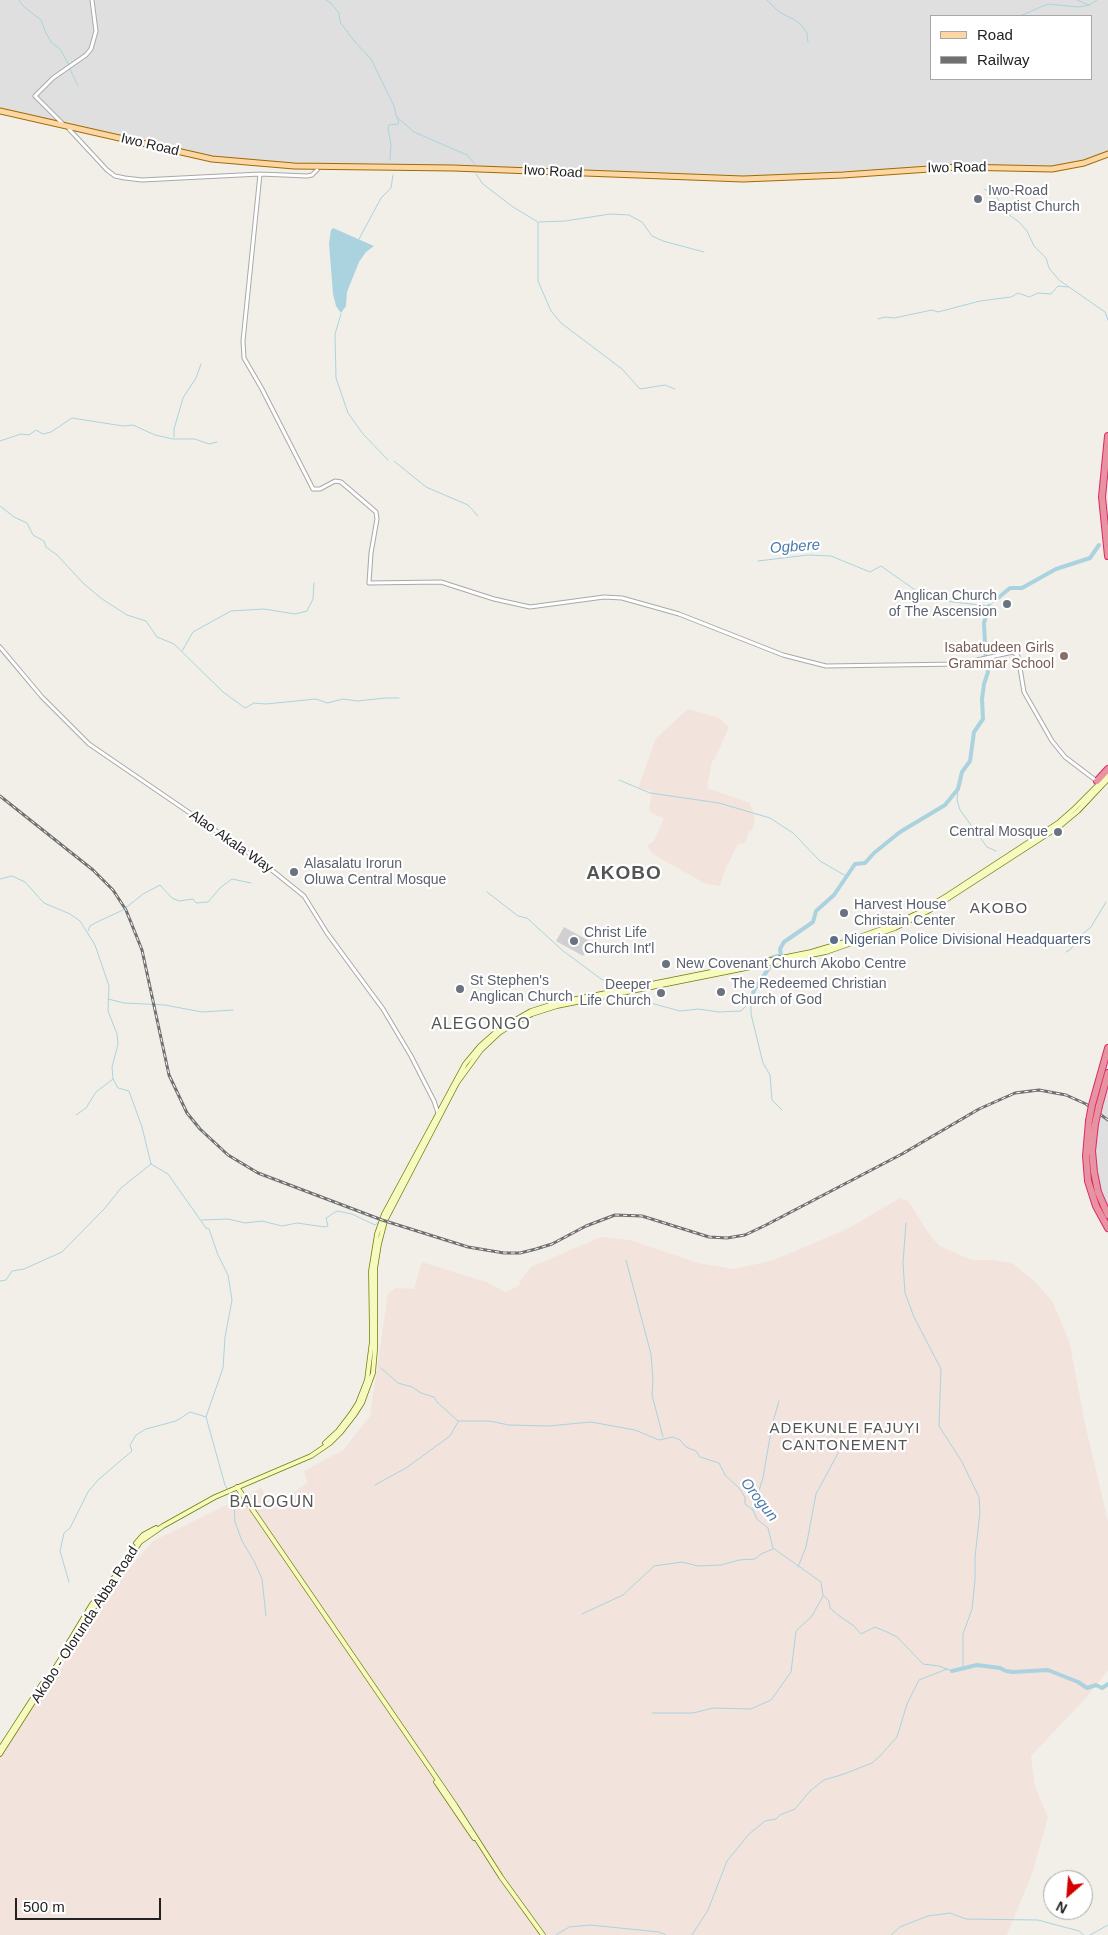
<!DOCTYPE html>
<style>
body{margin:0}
#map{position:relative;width:1108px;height:1935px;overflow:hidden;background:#f2efe9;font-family:Arial,sans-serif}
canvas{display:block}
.legend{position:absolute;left:930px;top:15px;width:162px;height:65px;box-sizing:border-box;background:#fff;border:1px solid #a7a7a7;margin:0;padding:6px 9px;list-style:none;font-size:15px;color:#222}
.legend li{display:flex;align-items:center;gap:10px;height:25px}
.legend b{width:25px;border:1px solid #a7a7a7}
.north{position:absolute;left:1043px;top:1870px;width:50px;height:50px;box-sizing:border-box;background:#fff;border:1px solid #a7a7a7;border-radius:50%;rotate:207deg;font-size:14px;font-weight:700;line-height:20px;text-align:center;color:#222}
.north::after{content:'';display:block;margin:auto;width:18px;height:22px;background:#d40000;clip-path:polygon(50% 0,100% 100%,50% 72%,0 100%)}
.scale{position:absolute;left:15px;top:1898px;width:146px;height:22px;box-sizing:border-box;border:2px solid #222;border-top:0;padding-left:6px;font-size:15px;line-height:18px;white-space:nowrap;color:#222;-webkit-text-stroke:4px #fff;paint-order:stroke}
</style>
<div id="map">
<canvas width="1108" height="1935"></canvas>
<ul class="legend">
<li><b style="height:6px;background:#fcd6a4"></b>Road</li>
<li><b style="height:6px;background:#707070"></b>Railway</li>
</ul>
<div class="north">N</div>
<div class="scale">500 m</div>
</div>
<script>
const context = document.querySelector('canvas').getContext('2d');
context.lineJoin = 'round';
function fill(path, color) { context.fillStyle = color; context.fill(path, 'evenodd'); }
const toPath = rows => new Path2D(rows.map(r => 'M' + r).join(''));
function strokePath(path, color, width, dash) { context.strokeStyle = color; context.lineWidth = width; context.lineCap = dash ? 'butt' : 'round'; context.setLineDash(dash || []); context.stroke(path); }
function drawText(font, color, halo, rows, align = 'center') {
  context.font = font + ' Arial,sans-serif'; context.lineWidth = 4.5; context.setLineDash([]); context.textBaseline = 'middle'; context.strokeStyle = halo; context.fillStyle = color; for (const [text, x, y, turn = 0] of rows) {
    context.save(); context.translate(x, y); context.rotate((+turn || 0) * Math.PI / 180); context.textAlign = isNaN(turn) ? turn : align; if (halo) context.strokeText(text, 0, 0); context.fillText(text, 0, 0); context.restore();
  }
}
fill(toPath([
 [0,0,1108,0,1108,153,1065,167,975,165,929,166,815,175,730,176,609,173,485,166,273,164,225,159,158,145,0,108],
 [932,16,1092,16,1092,79,932,79],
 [1108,1070,1108,1217,1095,1183,1094,1129]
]), '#e0dfdf');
fill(toPath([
 [564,927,591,942,583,956,556,941]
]), '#d0d0d0');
fill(toPath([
 [688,709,719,718,729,727,715,759,712,761,707,788,750,803,755,818,752,831,750,830,745,843,738,844,725,870,720,886,704,883,653,854,647,846,654,841,664,818,651,813,649,809,652,791,638,788,656,738],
 [900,1198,908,1201,932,1238,940,1246,972,1260,994,1260,1012,1263,1035,1282,1052,1301,1069,1340,1086,1428,1108,1521,1108,1670,1085,1699,1031,1756,1035,1786,1048,1817,1033,1871,1007,1935,0,1935,0,1758,90,1615,153,1541,261,1488,271,1507,307,1483,304,1471,343,1450,370,1416,388,1293,396,1288,414,1289,422,1262,489,1283,505,1292,519,1286,521,1280,531,1267,601,1237,630,1240,698,1263,734,1269,774,1260,849,1228]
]), '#f3e3dd');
fill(toPath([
 [333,228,374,246,366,252,359,262,347,292,346,306,341,313,336,306,333,294,329,243,331,230]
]), '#aad3df');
strokePath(toPath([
 [19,0,23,6,41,20,45,31,51,42,60,49,69,65],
 [326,0,331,3,339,13,340,22,355,42,371,59,394,106,396,116,414,132,467,155,475,164],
 [767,0,779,12,795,20,802,26,807,33,808,42],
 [1077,0,1089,5],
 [1020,16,1043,6,1049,4,1079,7,1089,5,1097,0],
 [70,69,78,86],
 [390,160,391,145,388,128,389,125,398,124,399,121,397,118],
 [476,174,483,184,513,207,538,222,538,281,551,311,561,323,622,369,640,389,665,385,675,389],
 [984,189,996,195,1004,211,1019,222,1027,231,1034,246,1046,258,1049,268,1059,280,1105,312,1108,320],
 [539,222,565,221,610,214,629,215,642,222,652,236,663,241,704,252],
 [359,239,381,198,391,188,393,175],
 [341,314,335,334,336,378,348,413,363,434,388,460],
 [878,319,885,317,894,318,932,310,938,312,980,301,1011,297,1018,293,1029,297,1038,293,1051,294,1058,286,1068,287],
 [174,437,174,429,183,398,196,378,201,364],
 [0,441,21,434,29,435,36,430,43,434,51,432,72,418,123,426,133,425,155,435,173,439,195,439,209,444,217,442],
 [394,461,426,487,468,505,478,516],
 [0,506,14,517,27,523,33,535,44,541,46,547,57,555,84,584,102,599,127,615,146,621,157,637,174,644,223,692,245,708,254,703,266,704,316,699,327,703,343,699,357,701,386,698,399,698],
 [758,561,808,555,831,556,870,572,881,566,921,594,935,596,944,601,989,606,998,598],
 [182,651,193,632,231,611,264,609,295,614,307,611,313,599,314,583],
 [619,780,650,793,719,803,770,818,793,833,820,861,846,876],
 [958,789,957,800,960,810,987,847,996,851],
 [0,879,12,876,25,882,44,903,70,914,80,921,95,945,109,986,108,1011,117,1034,118,1044,112,1067,113,1079,118,1088,129,1091,142,1127,151,1164,168,1174,206,1228,209,1229,218,1255,228,1275,232,1300,225,1337,223,1368,206,1417,225,1485,234,1502,235,1522,242,1541,254,1561,262,1579,266,1616],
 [487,892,518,916,527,918,562,950,601,979,621,989],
 [88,931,90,926,95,923,123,910,143,894,160,885,172,898,179,901,193,899,196,903,208,902,221,887,232,879,251,883],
 [1066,952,1070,950,1080,936,1091,927,1106,902],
 [625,995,633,1003,647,1002,680,1011,698,1009,719,1012,741,1011,751,1001],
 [108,999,124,1003,165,1005,202,1012,233,1010],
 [751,1002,751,1014,763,1063,770,1075,772,1100,782,1110],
 [76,1115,86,1108,96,1092,113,1079],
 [202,1220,228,1219,245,1223,262,1221,282,1226,297,1223,325,1227,328,1226,326,1218,337,1211,352,1214,375,1225,379,1222],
 [906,1223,903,1263,905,1293,914,1317,941,1369,939,1426,962,1462,979,1497,980,1512,975,1557,975,1580,972,1609,963,1634,963,1667],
 [626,1260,651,1354,653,1380,652,1395,663,1437],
 [0,1281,6,1280,12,1271,24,1269,62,1252,105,1208,121,1188,151,1164],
 [381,1368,398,1383,412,1387,421,1393,434,1397,437,1402,458,1421],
 [458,1421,489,1421,509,1425,548,1426,591,1422,635,1430,659,1440,673,1437,680,1440,686,1447,696,1451,700,1457,719,1463,725,1475,739,1488,745,1497,745,1504,753,1510,757,1519,768,1528,773,1548,821,1582,823,1595,829,1601,830,1608,838,1615,854,1626,861,1634,875,1627,887,1632,897,1637,923,1664,939,1666,952,1671],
 [375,1485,406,1468,450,1436,458,1422],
 [753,1509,763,1478,772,1425,779,1401],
 [798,1567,806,1547,816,1494,843,1444],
 [69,1582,60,1551,64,1533,70,1528,88,1492,98,1480,132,1451,130,1445,136,1435,146,1429,176,1421,190,1412,206,1417],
 [582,1614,623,1595,654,1566,682,1562,698,1566,721,1565,739,1560,755,1559,761,1554,773,1549],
 [652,1713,693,1713,713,1708,751,1709,771,1700,791,1672,796,1631,812,1616,823,1596],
 [556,1935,569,1927,590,1925,659,1932,666,1935],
 [692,1935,708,1910,727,1861,749,1834,765,1821,776,1819,780,1815,795,1809,810,1791,824,1780,844,1774,872,1763,880,1756,897,1737,907,1704,919,1680,947,1669],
 [891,1935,900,1927,915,1921,928,1916,950,1913,966,1919,1038,1920,1079,1931,1084,1935],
 [1090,1935,1108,1925]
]), '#aad3df', 1);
strokePath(toPath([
 [998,598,1010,588,1022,588,1056,569,1090,558,1099,545],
 [771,958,781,955,780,949,784,942,813,922,816,911,834,895,855,864,865,863,874,853,900,832,945,805,958,789,962,772,970,761,974,732,983,719,982,699,984,684,988,672,986,664,984,623,989,606],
 [751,1001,754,990,769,968],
 [952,1671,977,1665,1000,1668,1006,1671,1013,1672,1048,1670,1078,1682,1087,1688,1096,1685,1102,1688,1108,1684]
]), '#aad3df', 4);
const tertiary = toPath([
 [65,126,35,96,53,78,86,55,91,49,96,31,92,0],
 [69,129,107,170,115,176,125,178,142,180,260,174,307,176,312,175,317,170],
 [260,174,243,341,244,358,262,389,313,489,320,489,335,481,341,482,376,512,377,519,371,553,369,583,441,582,494,599,530,607,604,597,622,598,679,614,783,655,826,666,959,664,1013,652,1018,656,1024,692,1052,741,1065,757,1098,782],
 [0,647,42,697,89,744,263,863,304,896,327,933,383,1009,411,1056,434,1101,438,1113]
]);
const secondary = toPath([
 [325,1443,338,1431,351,1414,358,1403,367,1380,372,1341,371,1271,377,1234,384,1214,465,1064,480,1046,498,1030,531,1011,556,1003,811,952,848,941,893,925,920,912,948,895,1058,823,1075,808,1108,775],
 [237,1487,455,1805,501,1877,543,1935],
 [136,1543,143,1535,156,1528],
 [113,1579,128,1556],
 [66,1647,92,1604,109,1585],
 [0,1749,42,1684],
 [0,1754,92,1610,112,1585,140,1542,163,1526,215,1497,311,1456,330,1443,341,1432,355,1414,362,1403,373,1373,375,1350,375,1269,379,1244,385,1221,457,1083,481,1050,499,1033,516,1022,532,1014,557,1006,826,952,895,928,930,910,1060,826,1078,811,1108,779],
 [436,1782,474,1838]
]);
const primary = toPath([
 [0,111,212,159,294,166,453,168,743,179,843,175,958,167,1052,169,1084,163,1108,154]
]);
const motorway = toPath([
 [1108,436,1102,497,1108,556],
 [1097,781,1108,769],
 [1092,1105,1108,1048],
 [1099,1106,1108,1073],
 [1089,1121,1086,1156,1088,1181,1096,1206,1108,1228],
 [1095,1124,1092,1151,1094,1172,1098,1192,1108,1215]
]);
strokePath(tertiary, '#a9a9a9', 5);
strokePath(secondary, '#707d05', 5.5);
strokePath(primary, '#a06b00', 7);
strokePath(motorway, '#dc2a67', 8);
strokePath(tertiary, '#fff', 3);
strokePath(secondary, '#f7fabf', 4);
strokePath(primary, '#fcd6a4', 5);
strokePath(motorway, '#e892a2', 6);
const rail = toPath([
 [0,796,93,870,113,890,126,910,142,950,169,1075,187,1113,200,1129,228,1155,258,1173,382,1220,468,1247,504,1253,520,1253,536,1249,552,1244,586,1226,615,1215,642,1216,709,1237,727,1238,745,1235,766,1225,902,1154,979,1109,1015,1093,1039,1090,1066,1095,1086,1104,1108,1120]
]);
strokePath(rail, '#707070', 3);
strokePath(rail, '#fff', 1, [4]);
const motorwayBridge = toPath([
 [1089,1121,1092,1105],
 [1095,1124,1099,1106]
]);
strokePath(motorwayBridge, '#dc2a67', 8, []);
strokePath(motorwayBridge, '#e892a2', 6);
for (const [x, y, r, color] of [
 [978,199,5,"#6b7280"],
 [1007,604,5,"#6b7280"],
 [1064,656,5,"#8d6e63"],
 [1058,832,5,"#6b7280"],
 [294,872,5,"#6b7280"],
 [844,913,5,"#6b7280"],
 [834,940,5,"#5c6f8a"],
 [574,941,5,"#6b7280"],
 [666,964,5,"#6b7280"],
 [460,989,5,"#6b7280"],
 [721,992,5,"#6b7280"],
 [661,993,5,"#6b7280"]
]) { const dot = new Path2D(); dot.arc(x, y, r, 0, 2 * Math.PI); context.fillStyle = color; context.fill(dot); strokePath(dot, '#fff', 2); }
drawText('14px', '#222', '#fff', [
 ["Iwo Road",150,145,13],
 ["Iwo Road",957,168,-1],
 ["Iwo Road",553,172,3],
 ["Alao Akala Way",231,842,35],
 ["Akobo - Olorunda Abba Road",85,1625,-57]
]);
drawText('14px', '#5b616d', '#fff', [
 ["Iwo-Road",988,191],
 ["Baptist Church",988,207],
 ["Anglican Church",997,596,"right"],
 ["of The Ascension",997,612,"right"],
 ["Central Mosque",1048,832,"right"],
 ["Alasalatu Irorun",304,864],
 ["Oluwa Central Mosque",304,880],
 ["Harvest House",854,905],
 ["Christain Center",854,921],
 ["Christ Life",584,933],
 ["Church Int'l",584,949],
 ["New Covenant Church Akobo Centre",676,964],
 ["St Stephen's",470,981],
 ["Anglican Church",470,997],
 ["The Redeemed Christian",731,984],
 ["Church of God",731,1000],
 ["Deeper",651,985,"right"],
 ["Life Church",651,1001,"right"]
], 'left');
drawText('14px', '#785e54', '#fff', [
 ["Isabatudeen Girls",1054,648],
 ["Grammar School",1054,664]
], 'right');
drawText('14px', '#4e5e75', '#fff', [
 ["Nigerian Police Divisional Headquarters",844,940]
], 'left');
drawText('italic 15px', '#4a7aab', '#fff', [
 ["Ogbere",795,547,-4],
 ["Orogun",759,1500,52]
]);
context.letterSpacing = '1px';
drawText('15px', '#555', '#fff', [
 ["AKOBO",999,909],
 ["ADEKUNLE FAJUYI",845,1429],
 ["CANTONEMENT",845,1446]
]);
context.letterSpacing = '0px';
context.letterSpacing = '1px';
drawText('16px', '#555', '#fff', [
 ["ALEGONGO",481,1025],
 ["BALOGUN",272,1503]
]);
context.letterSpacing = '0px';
context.letterSpacing = '1px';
drawText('bold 19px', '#555', '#fff', [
 ["AKOBO",624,874]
]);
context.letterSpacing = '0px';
</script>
